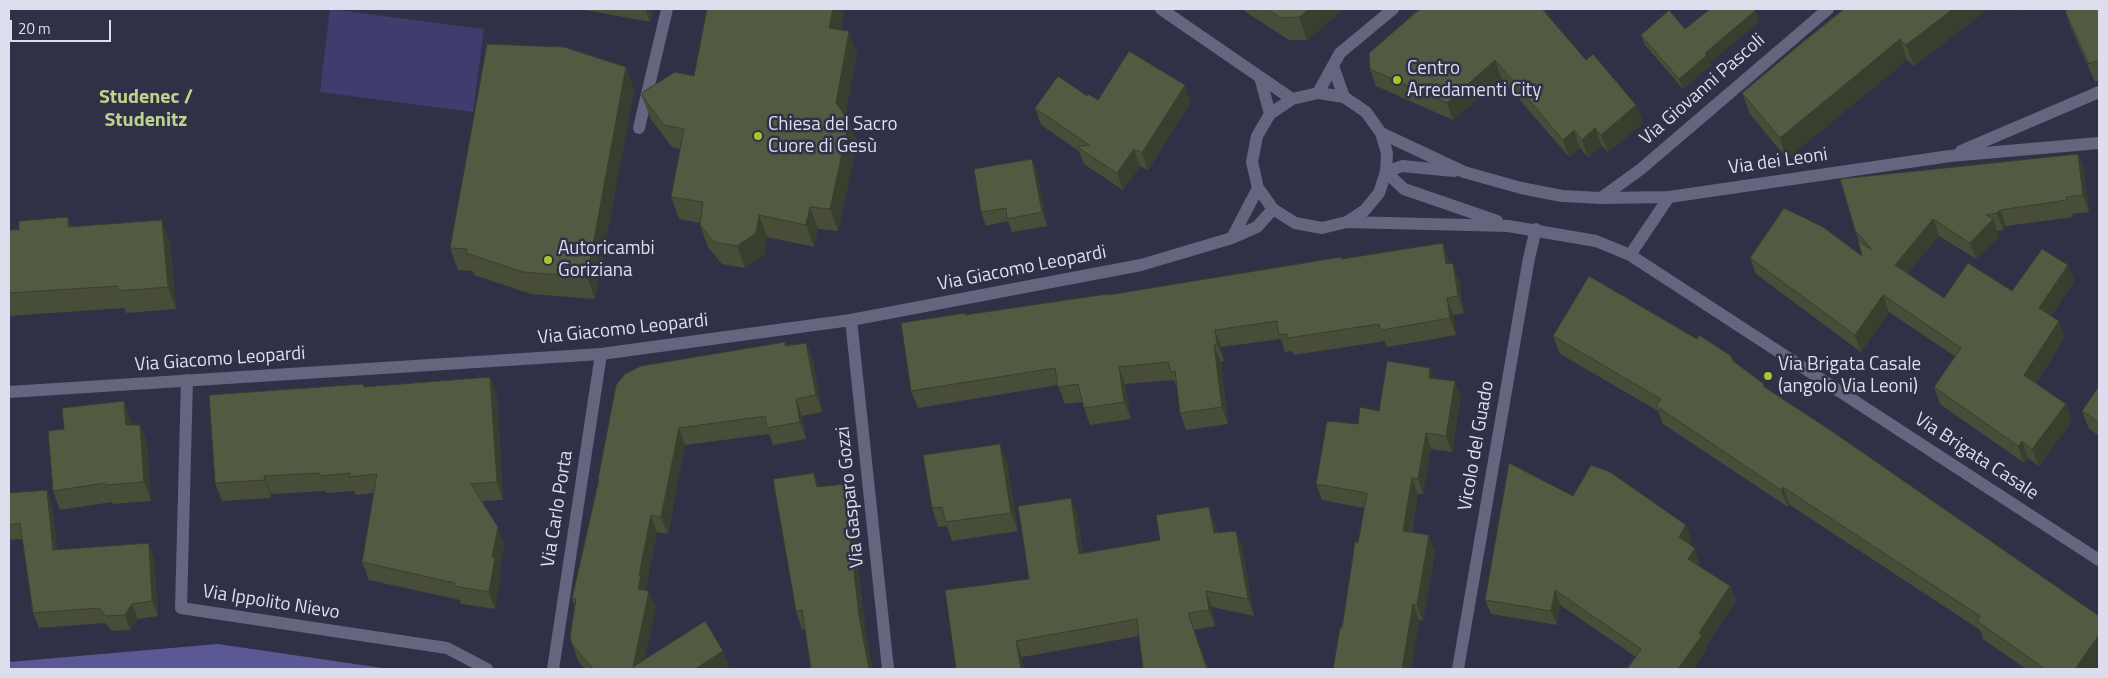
<!DOCTYPE html>
<meta charset="utf-8">
<style>
body{margin:0}
#map{position:relative;width:2108px;height:678px;overflow:hidden;background:#303047;font-family:"Titillium Web",sans-serif}
canvas{display:block}
.frame{position:absolute;inset:0;border:10px solid #dddeed;pointer-events:none}
.scale{position:absolute;left:10px;top:20px;width:101px;height:22px;box-sizing:border-box;border:2px solid #dddeed;border-top:0;padding-left:6px;font-size:15px;line-height:18px;white-space:nowrap;color:#dddeed;-webkit-text-stroke:4px #303047;paint-order:stroke}
</style>
<div id="map">
<canvas width="2108" height="678"></canvas>
<div class="frame"></div>
<div class="scale">20 m</div>
</div>
<script>
const context = document.querySelector('canvas').getContext('2d');
context.lineJoin = 'round';
function fill(path, color) { context.fillStyle = color; context.fill(path, 'evenodd'); }
const toPath = rows => new Path2D(rows.map(r => 'M' + r).join(''));
function strokePath(path, color, width, dash) { context.strokeStyle = color; context.lineWidth = width; context.lineCap = dash ? 'butt' : 'round'; context.setLineDash(dash || []); context.stroke(path); }
function drawText(font, color, halo, rows, align = 'center') {
  context.font = font + ' "Titillium Web",sans-serif'; context.lineWidth = 5; context.setLineDash([]); context.textBaseline = 'middle'; context.strokeStyle = halo; context.fillStyle = color; for (const [text, x, y, turn = 0] of rows) {
    context.save(); context.translate(x, y); context.rotate((+turn || 0) * Math.PI / 180); context.textAlign = isNaN(turn) ? turn : align; if (halo) context.strokeText(text, 0, 0); context.fillText(text, 0, 0); context.restore();
  }
}
fill(toPath([
 [330,9,484,29,473,112,320,92]
]), '#3e3d6e');
fill(toPath([
 [218,644,389,669,9,669,9,662]
]), '#5a5995');
strokePath(toPath([
 [1333,66,1344,97],
 [1318,93,1340,53,1393,9],
 [639,128,667,9],
 [1601,198,1641,169,1828,9],
 [851,320,888,669],
 [187,380,181,608,447,648,487,669],
 [553,669,601,354],
 [1458,669,1529,258,1536,229]
]), '#64657f', 12);
strokePath(toPath([
 [1161,9,1292,99],
 [1260,77,1270,114],
 [1381,133,1464,172,1521,188,1562,196,1601,198,1669,197,1950,156,2099,143],
 [1961,151,2099,92],
 [1386,172,1404,189,1497,221],
 [1386,172,1402,166,1454,171],
 [1347,222,1365,210,1379,193,1386,172,1387,153,1381,133,1366,112,1344,97,1318,93,1292,99,1270,114,1257,136,1252,162,1258,188,1273,209,1295,223,1322,228,1347,222,1508,226,1596,241,1630,255,2099,560],
 [1232,238,1258,188],
 [1630,255,1669,197],
 [9,392,601,354,851,320,1141,265,1232,238,1257,227,1273,209]
]), '#64657f', 12);
fill(toPath([
 [580,9,653,9,650,22],
 [1241,9,1344,9,1307,40,1289,40],
 [1420,9,1545,9,1546,13,1586,60,1636,105,1643,123,1608,152,1602,146,1588,157,1580,148,1569,157,1501,78,1453,120,1376,86,1370,69],
 [1988,9,1914,66,1907,60,1787,159,1750,114,1742,93],
 [2099,9,2099,80,2095,82,2071,28,2065,11],
 [1759,22,1710,62,1711,65,1683,89,1645,45,1641,35,1685,29],
 [841,30,857,53,845,116,857,143,838,231,818,229,814,247,767,237,764,255,745,268,722,264,708,247,700,225,700,223,679,219,671,197,680,149,672,147,650,118,642,96,694,76],
 [626,67,634,90,595,299,531,294,474,275,473,271,458,270,450,248],
 [1087,96,1098,100,1191,102,1148,170,1140,166,1123,190,1084,164,1079,151,1041,125,1035,108],
 [2078,154,2084,170,2089,212,2072,214,2073,217,2006,226,2003,230,1997,231,1999,236,1976,259,1939,236,1907,274,1944,298,2012,291,2068,265,2074,281,2051,316,2065,337,2036,383,2072,421,2039,466,2028,458,2024,463,1940,404,1934,387,1956,357,1889,312,1861,352,1756,274,1750,258,1862,256,1859,241,1855,230],
 [1032,159,1037,172,1047,226,1012,232,1008,221,986,226,981,212],
 [71,226,170,243,176,309,126,313,124,308,9,316,9,230],
 [1342,259,1449,260,1449,263,1459,280,1464,313,1453,315,1456,335,1388,347,1386,346,1385,341,1294,355,1292,351,1285,352,1281,339,1221,347,1224,361,1221,362,1228,424,1186,430,1180,413,1177,389,1174,380,1125,384,1131,419,1090,425,1082,402,1065,404,1058,385,918,408,911,391,966,315,1108,295],
 [1553,336,1733,361,2099,662,2094,669,2026,669,1983,639,1980,630,1790,505,1788,507,1663,424,1658,411,1560,354],
 [785,342,786,345,806,343,813,360,822,412,802,416,806,439,773,445,769,434,685,445,668,534,657,532,646,588,656,608,644,660,723,651,729,668,727,669,585,669,578,661,570,637,575,606,572,599,599,482,598,479],
 [490,377,497,395,503,500,482,501,504,545,499,570,501,575,495,609,461,604,460,600,369,580,362,562,374,493,356,495,354,491,326,493,325,491,271,494,271,498,222,501,215,483,364,387],
 [1434,378,1461,397,1452,452,1431,449,1423,494,1418,494,1412,532,1435,551,1423,621,1419,620,1411,669,1333,669,1358,543,1364,508,1322,500,1316,484,1379,411],
 [2099,386,2099,436,2089,429,2082,411],
 [131,420,132,425,140,425,147,443,151,501,112,504,112,502,60,510,53,491],
 [1000,444,1007,462,1018,531,952,541,947,526,938,527,932,508],
 [820,487,850,503,866,634,872,669,811,669,805,629,802,630,796,611],
 [9,493,52,505,57,549,154,558,158,616,138,619,130,630,112,631,105,623,39,628,33,613,22,539,9,540],
 [1071,498,1077,514,1083,553,1160,540,1215,523,1217,532,1242,547,1254,616,1212,607,1215,626,1194,630,1208,669,1143,669,1139,636,956,669,1029,579],
 [1692,540,1689,544,1700,563,1699,566,1730,586,1736,601,1706,646,1707,650,1636,657,1560,605,1557,625,1491,614,1485,600]
]), '#474d38');
fill(toPath([
 [645,9,653,9,650,22],
 [833,9,845,9,837,50,829,28],
 [1309,9,1344,9,1307,40,1299,17],
 [1953,9,1988,9,1914,66,1906,45],
 [2013,9,2021,9,2015,13],
 [1755,11,1759,22,1710,62,1711,65,1683,89,1679,79,1705,53],
 [849,31,857,53,844,125,836,103],
 [1900,39,1907,60,1787,159,1780,138],
 [1495,60,1501,78,1453,120,1447,103],
 [626,67,634,90,595,299,587,277],
 [1185,85,1191,102,1148,170,1142,153],
 [1636,105,1643,123,1608,152,1601,135],
 [849,121,857,143,838,231,830,209],
 [1595,128,1602,146,1588,157,1582,140],
 [1574,130,1580,148,1569,157,1563,140],
 [1134,149,1140,166,1123,190,1117,173],
 [2078,154,2084,170,2089,212,2083,195],
 [1032,159,1037,172,1047,226,1042,212],
 [810,207,818,229,814,247,806,225],
 [2000,210,2006,226,2003,230,1997,213],
 [759,215,767,237,764,255,745,268,737,246],
 [68,217,76,239,68,227],
 [1933,219,1939,236,1901,282,1895,265],
 [1993,219,1999,236,1976,259,1970,243],
 [162,220,170,243,176,309,168,287],
 [1443,243,1449,260,1452,281,1446,264],
 [1453,263,1459,280,1464,313,1458,296],
 [2068,265,2074,281,2045,325,2039,308],
 [1883,295,1889,312,1861,352,1855,335],
 [1447,298,1453,315,1456,335,1450,318],
 [2059,321,2065,337,2030,392,2024,375],
 [1215,330,1221,347,1224,361,1217,344],
 [806,343,813,360,822,412,816,395],
 [1214,345,1221,362,1228,424,1222,407],
 [1119,367,1125,384,1131,419,1124,402],
 [1430,368,1436,384,1429,378],
 [490,377,497,395,503,500,497,482],
 [1455,381,1461,397,1452,452,1446,436],
 [796,399,802,416,806,439,800,422],
 [124,401,131,420,133,443,126,425],
 [2066,404,2072,421,2039,466,2032,449],
 [140,425,147,443,151,501,144,482],
 [679,428,685,445,668,534,661,517],
 [1426,433,1431,449,1423,494,1418,479],
 [2022,441,2028,458,2024,463,2018,446],
 [1000,444,1007,462,1018,531,1011,513],
 [814,473,821,491,817,487],
 [264,476,271,494,271,498,265,480],
 [1412,478,1418,494,1409,546,1403,531],
 [844,484,850,503,866,634,872,669,869,669,859,616],
 [1783,487,1790,505,1788,507,1781,490],
 [47,490,52,505,59,565,53,550],
 [1071,498,1077,514,1085,570,1079,554],
 [1209,507,1215,523,1220,549,1214,533],
 [651,515,657,532,646,588,647,592,638,589,639,575],
 [1686,525,1692,540,1684,551,1679,537],
 [498,527,504,545,499,570,501,575,495,609,489,592,492,557],
 [1236,531,1242,547,1254,616,1248,599],
 [1429,535,1435,551,1423,621,1417,605],
 [149,543,154,558,158,616,152,601],
 [1695,548,1700,563,1693,574,1688,559],
 [1730,586,1736,601,1706,646,1707,650,1693,669,1678,669,1699,633],
 [1555,590,1560,605,1557,625,1551,611],
 [649,591,656,608,642,669,633,667],
 [1206,591,1212,607,1215,626,1209,610],
 [132,604,138,619,130,630,125,615],
 [1413,604,1419,620,1411,669,1402,669],
 [2099,635,2099,662,2094,669,2075,669],
 [1016,641,1022,657,1024,669,1021,669],
 [723,651,729,668,727,669,695,669]
]), '#393f2e');
const building = toPath([
 [707,9,833,9,829,28,849,31,836,103,849,121,830,209,810,207,806,225,759,215,756,233,737,246,714,242,700,225,703,202,671,197,684,129,664,125,642,96,643,92,675,72,694,76,707,9],
 [1267,9,1309,9,1299,17,1281,18,1267,9],
 [1420,9,1542,9,1586,60,1593,54,1636,105,1601,135,1595,128,1582,140,1574,130,1563,140,1495,60,1447,103,1370,69,1369,53,1420,9],
 [1710,9,1753,9,1755,11,1705,53,1707,55,1679,79,1641,35,1669,10,1685,29,1710,9],
 [1844,9,1953,9,1906,45,1900,39,1780,138,1742,93,1798,46,1844,9],
 [2070,9,2099,9,2099,60,2089,64,2065,11,2070,9],
 [487,44,564,47,626,67,587,277,523,272,466,253,467,249,450,248,487,44],
 [1129,51,1185,85,1142,153,1134,149,1117,173,1077,147,1089,145,1035,108,1058,76,1087,96,1088,94,1098,100,1129,51],
 [2078,154,2083,195,2066,197,2067,200,2000,210,1997,213,1986,215,1993,219,1970,243,1933,219,1895,265,1944,298,1968,263,2012,291,2042,249,2068,265,2039,308,2059,321,2024,375,2066,404,2032,449,2022,441,2018,446,1934,387,1961,348,1883,295,1855,335,1750,258,1784,208,1823,227,1862,256,1858,241,1872,250,1855,230,1840,179,2078,154],
 [1032,159,1042,212,1007,219,1006,208,981,212,974,169,1032,159],
 [68,217,68,227,162,220,168,287,118,291,118,286,9,293,9,230,19,230,19,221,68,217],
 [1443,243,1446,264,1453,263,1458,296,1447,298,1450,318,1382,330,1380,329,1379,324,1288,338,1287,334,1279,335,1277,321,1215,330,1217,344,1214,345,1222,407,1180,413,1175,371,1171,372,1168,362,1119,367,1124,402,1084,408,1078,384,1058,387,1055,368,911,391,901,323,965,313,965,315,1107,294,1108,295,1341,257,1342,259,1443,243],
 [1589,276,1697,339,1699,335,1731,356,1733,361,1764,384,1763,386,1833,432,2099,616,2099,635,2075,669,2045,669,1977,621,1980,616,1783,487,1781,490,1656,406,1661,399,1553,336,1589,276],
 [785,342,785,346,806,343,816,395,796,399,800,422,767,428,765,416,679,428,661,517,651,515,639,575,641,576,638,589,649,591,633,667,705,621,723,651,695,669,593,669,572,644,570,637,576,599,572,599,599,479,598,479,616,385,625,374,641,366,785,342],
 [1387,361,1430,368,1429,378,1455,381,1446,436,1426,433,1418,479,1412,478,1403,531,1429,535,1417,605,1413,604,1402,669,1333,669,1340,628,1342,628,1355,542,1358,543,1367,493,1316,484,1327,421,1358,424,1360,407,1379,411,1387,361],
 [490,377,497,482,471,484,498,527,492,557,495,558,489,592,454,586,455,583,362,562,377,474,349,477,350,473,320,476,319,473,264,476,265,480,215,483,209,395,363,384,364,387,490,377],
 [2099,386,2099,422,2082,411,2099,386],
 [124,401,126,425,140,425,144,482,106,485,105,483,53,491,48,431,64,429,62,408,124,401],
 [1000,444,1011,513,946,522,942,507,932,508,923,455,1000,444],
 [1509,463,1573,496,1591,465,1610,472,1686,525,1679,537,1695,548,1688,559,1730,586,1699,633,1702,635,1678,669,1627,669,1641,649,1555,590,1551,611,1485,600,1509,463],
 [814,473,817,487,844,484,859,616,869,669,811,669,802,610,796,611,773,479,814,473],
 [47,490,53,550,149,543,152,601,132,604,125,615,106,616,99,608,33,613,20,523,9,525,9,493,47,490],
 [1071,498,1079,554,1160,540,1156,515,1209,507,1214,533,1236,531,1248,599,1206,591,1209,610,1188,613,1207,669,1143,669,1137,619,1016,641,1021,669,956,669,945,590,1029,579,1018,506,1071,498]
]);
fill(building, '#525a41');
strokePath(building, '#393f2e', 1);
for (const [x, y, r, color] of [
 [1397,80,5,"#a3c927"],
 [758,136,5,"#a3c927"],
 [548,260,5,"#a3c927"],
 [1768,376,5,"#a3c927"]
]) { const dot = new Path2D(); dot.arc(x, y, r, 0, 2 * Math.PI); context.fillStyle = color; context.fill(dot); strokePath(dot, '#303047', 2); }
drawText('19px', '#dddeed', '#303047', [
 ["Centro",1407,69],
 ["Arredamenti City",1407,91],
 ["Chiesa del Sacro",768,125],
 ["Cuore di Gesù",768,147],
 ["Autoricambi",558,249],
 ["Goriziana",558,271],
 ["Via Brigata Casale",1778,365],
 ["(angolo Via Leoni)",1778,387]
], 'left');
drawText('19px', '#dddeed', '#303047', [
 ["Via Giovanni Pascoli",1703,90,-41],
 ["Via dei Leoni",1778,162,-8],
 ["Via Giacomo Leopardi",1022,269,-11],
 ["Via Giacomo Leopardi",623,330,-6],
 ["Via Giacomo Leopardi",220,360,-4],
 ["Vicolo del Guado",1477,446,-80],
 ["Via Brigata Casale",1976,457,33],
 ["Via Gasparo Gozzi",851,497,-96],
 ["Via Carlo Porta",558,509,-81],
 ["Via Ippolito Nievo",271,603,9]
]);
drawText('bold 20px', '#bdd48b', '#303047', [
 ["Studenec /",146,98],
 ["Studenitz",146,121]
]);
</script>
